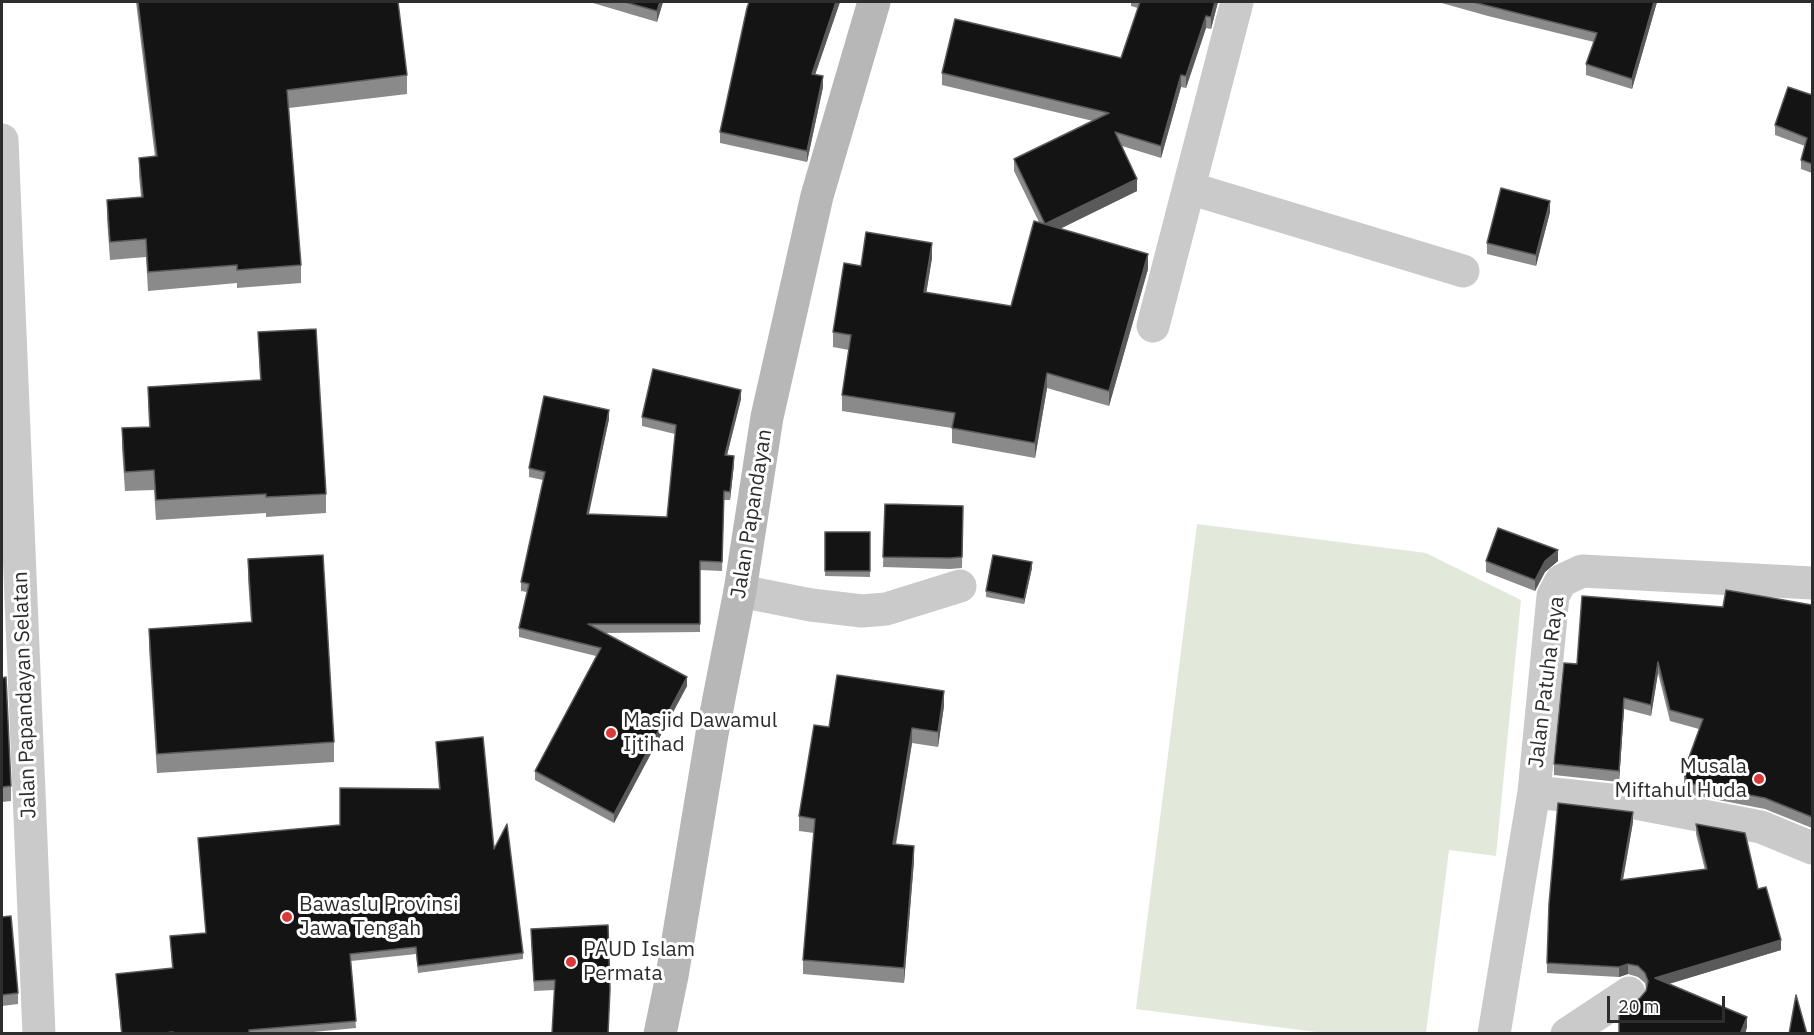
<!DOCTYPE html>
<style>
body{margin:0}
#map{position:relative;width:1814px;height:1035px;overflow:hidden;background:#fff;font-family:"IBM Plex Sans",sans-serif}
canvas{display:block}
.frame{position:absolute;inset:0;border:3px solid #2d2d2d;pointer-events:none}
.scale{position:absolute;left:1607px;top:996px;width:118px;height:27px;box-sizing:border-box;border:3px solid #2d2d2d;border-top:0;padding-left:8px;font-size:18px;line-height:21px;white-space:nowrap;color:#2d2d2d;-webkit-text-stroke:4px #fff;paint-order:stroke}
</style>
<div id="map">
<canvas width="1814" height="1035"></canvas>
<div class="frame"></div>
<div class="scale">20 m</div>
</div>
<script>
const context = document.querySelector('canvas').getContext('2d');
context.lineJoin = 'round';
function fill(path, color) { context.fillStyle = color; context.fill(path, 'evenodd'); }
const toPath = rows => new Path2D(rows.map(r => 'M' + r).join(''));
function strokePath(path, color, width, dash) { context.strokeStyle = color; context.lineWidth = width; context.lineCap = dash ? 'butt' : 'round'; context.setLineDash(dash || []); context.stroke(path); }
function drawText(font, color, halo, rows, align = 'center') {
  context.font = font + ' "IBM Plex Sans",sans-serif'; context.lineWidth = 6; context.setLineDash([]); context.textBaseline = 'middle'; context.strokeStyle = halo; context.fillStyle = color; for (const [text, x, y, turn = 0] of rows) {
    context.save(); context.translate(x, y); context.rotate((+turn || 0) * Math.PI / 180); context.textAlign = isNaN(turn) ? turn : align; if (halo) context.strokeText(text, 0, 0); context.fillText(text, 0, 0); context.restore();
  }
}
fill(toPath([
 [1197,524,1426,553,1521,600,1496,856,1449,850,1426,1033,1324,1033,1136,1009]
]), '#e2e9db');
strokePath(toPath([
 [2,140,39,1034],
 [1189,188,1463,271],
 [1153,326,1237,2],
 [740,591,811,605,862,611,886,609,960,586],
 [1534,792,1630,802,1761,827,1812,848],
 [1494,1034,1534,792,1553,596,1561,581,1582,571,1812,583],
 [1567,1034,1629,993]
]), '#cacaca', 33);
strokePath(toPath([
 [660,1034,672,976,712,734,740,591,767,417,817,196,874,2]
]), '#b7b7b7', 33);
fill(toPath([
 [136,2,398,2,407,75,407,94,289,108,301,265,301,283,237,288,237,283,148,291,146,257,110,260,107,218,107,200,141,197,139,176,139,158,155,157],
 [593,2,663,2,657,22,593,3],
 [840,2,815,74,823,87,807,162,720,143,720,132],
 [1131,2,1218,2,1211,29,1206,28,1186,88,1181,87,1161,158,1122,146,1137,191,1060,229,1148,269,1109,406,1047,388,1035,458,952,443,952,428,842,411,842,395,849,350,833,347,833,332,861,266,932,258,926,293,1011,306,1039,222,1014,171,1014,159,1093,121,942,85,942,73,1121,58,1138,8,1131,6],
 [1438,2,1657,2,1632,89,1586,75,1586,64,1594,42,1488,16],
 [1812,95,1812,173,1801,169,1801,160,1805,146,1775,135,1775,125],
 [1550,212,1536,266,1487,254,1487,243],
 [258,332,326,494,326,513,266,517,266,513,156,520,154,490,125,491,122,448,122,428,149,427,148,387,260,380],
 [741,399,727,455,734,464,730,500,724,500,722,571,700,570,700,632,604,633,687,686,614,823,535,780,535,771,596,656,519,637,519,628,527,592,521,591,521,582,543,480,529,477,529,468,609,419,588,514,667,517,675,434,642,426,642,417],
 [885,504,963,506,962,568,950,569,883,567],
 [825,532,870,532,870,577,825,576],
 [248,559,334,742,334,762,157,773,149,649,149,629,251,622,248,579],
 [1486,561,1558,561,1545,572,1535,591,1486,572],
 [1032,568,1024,604,986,597,986,591],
 [1812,605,1812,828,1765,809,1687,794,1684,782,1684,771,1699,729,1670,721,1658,673,1651,716,1624,709,1619,782,1554,775,1554,764,1577,664,1723,607],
 [2,678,11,786,11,801,2,802],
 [944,706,938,747,912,743,896,845,914,861,904,983,803,974,803,960,814,833,799,831,799,816,829,727],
 [436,742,494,849,523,953,523,959,418,973,416,954,351,961,356,1028,292,1034,121,1034,116,974,172,968,170,936,206,933,198,838,340,825,439,789],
 [1633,822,1623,880,1705,870,1696,834,1696,824,1758,889,1781,950,1669,984,1747,1027,1745,1034,1619,1034,1640,998,1646,991,1646,988,1645,983,1638,977,1628,974,1619,977,1547,973,1547,963],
 [2,917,18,993,18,1004,2,1006],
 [531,938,610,998,554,990,534,991]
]), '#8a8a8a');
fill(toPath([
 [660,2,663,2,657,22,657,11],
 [836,2,840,2,812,84,812,74],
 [1215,2,1218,2,1211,29,1211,17],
 [1654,2,1657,2,1632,89,1632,79],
 [1206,16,1206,28,1186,88,1186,76],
 [1181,75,1181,87,1161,158,1161,146],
 [823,76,823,87,807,162,807,151],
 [1137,179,1137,191,1045,236,1045,224],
 [1550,201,1550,212,1536,266,1536,255],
 [932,243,932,258,924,307,924,292],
 [1148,254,1148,269,1109,406,1109,391],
 [1047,373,1047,388,1035,458,1035,443],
 [741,390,741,399,725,463,725,455],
 [609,410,609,419,587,523,587,514],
 [734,456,734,464,730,500,730,492],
 [1558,550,1558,561,1545,572,1535,591,1535,580,1545,561],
 [1032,562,1032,568,1024,604,1024,599],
 [1658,662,1658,673,1651,716,1651,705],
 [687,677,687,686,614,823,614,814],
 [944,691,944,706,938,747,938,732],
 [1624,698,1624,709,1619,782,1619,771],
 [912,728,912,743,893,859,893,844],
 [1633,812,1633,822,1621,890,1621,880],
 [914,846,914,861,904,983,904,968],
 [1781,940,1781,950,1655,988,1655,978],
 [1628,964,1628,974,1619,977,1619,967],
 [1747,1017,1747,1027,1745,1034,1740,1034]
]), '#5a5a5a');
const building = toPath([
 [138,2,398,2,407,75,287,90,301,265,237,270,237,265,148,272,146,239,110,242,107,200,143,197,139,158,157,156,138,2],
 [625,2,660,2,657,11,625,2],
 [749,2,836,2,812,74,823,76,807,151,720,132,747,8,749,2],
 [1140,2,1215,2,1211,17,1206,16,1186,76,1181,75,1161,146,1115,132,1137,179,1045,224,1014,159,1109,113,942,73,955,19,1121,58,1140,2],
 [1473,2,1654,2,1632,79,1586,64,1597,33,1473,2],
 [1788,87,1812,95,1812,164,1801,160,1807,138,1775,125,1788,87],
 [1501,188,1550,201,1536,255,1487,243,1501,188],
 [1034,221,1148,254,1109,391,1047,373,1035,443,952,428,955,413,842,395,851,335,833,332,844,263,861,266,866,232,932,243,924,292,1011,306,1034,221],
 [316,329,326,494,266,497,266,494,156,500,154,470,125,472,122,428,150,427,148,387,261,380,258,332,316,329],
 [653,369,741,390,725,455,734,456,730,492,724,491,722,562,700,561,700,624,588,624,687,677,614,814,535,771,601,648,519,628,529,584,521,582,545,472,529,468,544,396,609,410,587,514,667,517,676,425,642,417,653,369],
 [885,504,963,506,962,557,950,558,883,557,885,504],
 [1498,528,1558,550,1545,561,1535,580,1486,561,1498,528],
 [825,532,870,532,870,571,825,571,825,532],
 [323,555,334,742,157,754,149,629,252,622,248,559,323,555],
 [993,555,1032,562,1024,599,986,591,993,555],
 [1726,590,1812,605,1812,817,1765,798,1687,783,1684,771,1703,719,1670,710,1658,662,1651,705,1624,698,1619,771,1554,764,1564,663,1577,664,1582,596,1723,607,1726,590],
 [837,675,944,691,938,732,912,728,893,844,914,846,904,968,803,960,815,819,799,816,814,725,829,727,837,675],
 [6,677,11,786,2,787,2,678,6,677],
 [483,737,494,849,507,824,523,953,418,966,416,947,350,954,356,1021,249,1030,249,1034,173,1034,173,1032,155,1034,122,1034,116,974,173,968,170,936,206,933,198,838,340,825,340,788,440,789,436,742,483,737],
 [1558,803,1633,812,1621,880,1707,869,1696,824,1745,833,1758,889,1766,887,1781,940,1655,978,1747,1017,1740,1034,1619,1034,1619,1012,1640,998,1646,991,1648,981,1645,973,1638,966,1628,964,1619,967,1547,963,1549,904,1558,803],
 [11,916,18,993,2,995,2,917,11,916],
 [608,925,610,989,608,1034,552,1034,555,980,534,981,531,929,608,925],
 [1796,995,1807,1034,1789,1034,1796,995]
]);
fill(building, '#141414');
strokePath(building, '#5a5a5a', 1.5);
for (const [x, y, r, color] of [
 [611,733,6,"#d93a39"],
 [1759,779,6,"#d93a39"],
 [287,917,6,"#d93a39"],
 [571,962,6,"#d93a39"]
]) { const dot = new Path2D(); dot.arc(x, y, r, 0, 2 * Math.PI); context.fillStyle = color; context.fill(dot); strokePath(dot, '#fff', 2); }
drawText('21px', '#2d2d2d', '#fff', [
 ["Jalan Papandayan",752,514,-81],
 ["Jalan Patuha Raya",1547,682,-83],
 ["Jalan Papandayan Selatan",25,695,-92]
]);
drawText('21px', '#2d2d2d', '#fff', [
 ["Masjid Dawamul",623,721],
 ["Ijtihad",623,745],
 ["Musala",1747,767,"right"],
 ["Miftahul Huda",1747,791,"right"],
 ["Bawaslu Provinsi",299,905],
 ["Jawa Tengah",299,929],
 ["PAUD Islam",583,950],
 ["Permata",583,974]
], 'left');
</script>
